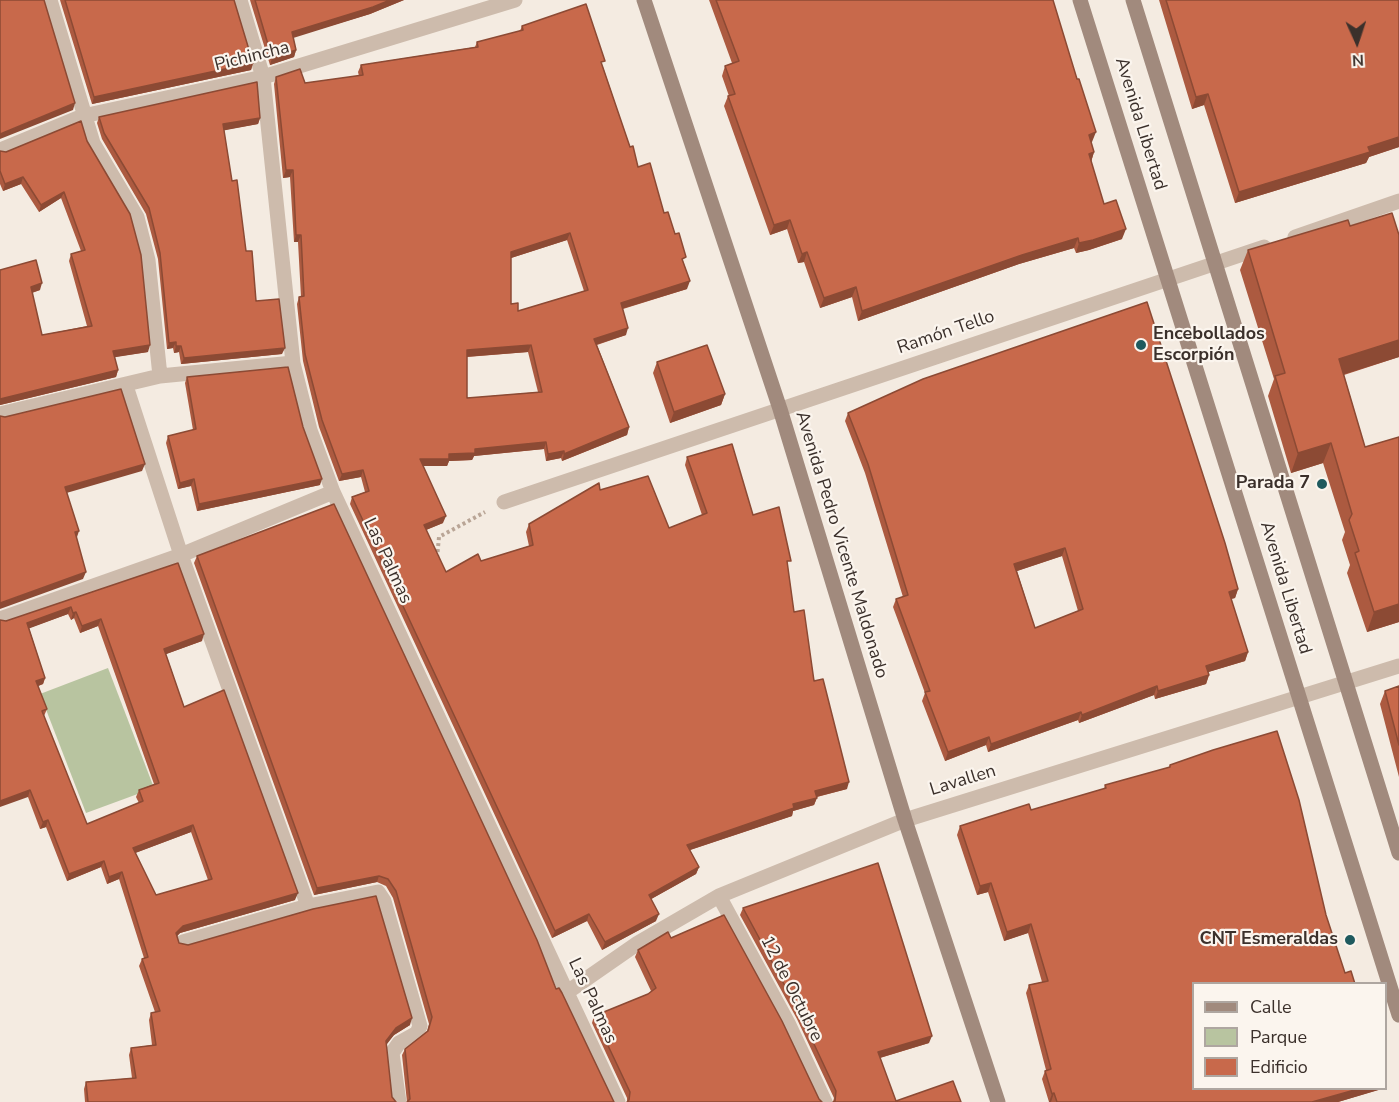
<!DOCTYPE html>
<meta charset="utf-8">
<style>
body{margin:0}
#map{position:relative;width:1399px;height:1102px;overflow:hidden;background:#f4ebe1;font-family:"Nunito Sans",sans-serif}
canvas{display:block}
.legend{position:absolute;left:1192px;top:982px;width:195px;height:108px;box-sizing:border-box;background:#fbf5ee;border:2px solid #aea6a0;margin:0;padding:8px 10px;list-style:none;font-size:18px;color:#3b302b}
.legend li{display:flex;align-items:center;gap:12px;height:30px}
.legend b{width:30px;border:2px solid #aea6a0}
.north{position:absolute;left:1327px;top:12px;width:60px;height:60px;-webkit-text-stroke:4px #fbf5ee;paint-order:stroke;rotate:177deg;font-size:16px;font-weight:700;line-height:24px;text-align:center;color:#3b302b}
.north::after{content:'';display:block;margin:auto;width:21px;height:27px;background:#3b302b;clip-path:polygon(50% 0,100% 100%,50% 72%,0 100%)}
</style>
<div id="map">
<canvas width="1399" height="1102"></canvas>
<ul class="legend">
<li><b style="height:8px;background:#a18a7d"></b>Calle</li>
<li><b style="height:16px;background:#b8c4a0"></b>Parque</li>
<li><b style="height:16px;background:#c8694b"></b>Edificio</li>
</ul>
<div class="north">N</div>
</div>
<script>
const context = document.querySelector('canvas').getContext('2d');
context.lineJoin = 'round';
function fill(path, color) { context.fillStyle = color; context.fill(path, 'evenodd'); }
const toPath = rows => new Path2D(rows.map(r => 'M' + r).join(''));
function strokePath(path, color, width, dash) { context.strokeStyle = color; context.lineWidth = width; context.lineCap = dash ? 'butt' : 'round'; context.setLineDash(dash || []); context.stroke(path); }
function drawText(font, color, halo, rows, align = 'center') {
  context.font = font + ' "Nunito Sans",sans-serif'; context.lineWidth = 4.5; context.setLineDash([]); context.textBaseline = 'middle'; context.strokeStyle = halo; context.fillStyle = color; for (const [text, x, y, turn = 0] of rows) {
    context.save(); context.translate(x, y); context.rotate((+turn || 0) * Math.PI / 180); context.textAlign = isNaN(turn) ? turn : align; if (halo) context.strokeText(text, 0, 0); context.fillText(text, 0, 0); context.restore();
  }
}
fill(toPath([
 [108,668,154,788,86,813,40,694]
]), '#b8c4a0');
strokePath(toPath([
 [437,558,439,537,485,512]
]), '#b9a596', 4, [3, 3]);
strokePath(toPath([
 [50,0,93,143,137,217,148,260,160,376],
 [240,0,263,77,293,363,310,430,333,492,618,1102],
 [0,150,83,116,263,77,515,0],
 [1295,237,1399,201],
 [126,386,181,555,308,906],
 [0,414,160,376,293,363],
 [504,502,1264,247],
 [0,619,181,555,333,492],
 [719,896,788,1023,825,1102],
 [183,942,308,906,378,892,384,901,420,1026,417,1033,399,1043,392,1053,399,1102],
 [566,993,638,943,719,896,905,820,1399,666]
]), '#cdbbac', 15);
strokePath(toPath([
 [644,0,780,409,905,820,998,1102],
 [1080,0,1399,1015],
 [1133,0,1399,853]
]), '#a18a7d', 15);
fill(toPath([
 [60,0,234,0,253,63,251,70,92,104],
 [250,0,404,0,370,14,293,37,296,50,294,57,270,65],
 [709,0,1053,0,1092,142,1091,142,1094,152,1091,162,1104,204,1122,239,1089,250,1076,253,1074,248,1019,264,858,321,852,297,820,308,804,262,798,263,787,229,770,235,724,106,728,96,729,96,722,76,725,66,732,63],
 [1159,0,1399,0,1399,147,1369,157,1366,163,1235,203,1204,105,1192,109],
 [522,26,603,67,630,147,638,167,675,234,684,264,687,289,623,309,626,335,597,345,629,427,627,435,562,461,561,458,546,461,544,449,474,456,472,460,449,461,447,466,423,466,443,523,426,530,446,572,529,546,526,532,529,524,600,490,669,528,702,515,685,465,687,457,753,515,788,568,794,612,847,789,817,797,814,805,793,811,792,816,690,850,699,867,696,874,651,899,656,921,602,950,587,921,552,938,350,504,352,497,365,492,361,477,339,481,319,427,303,361,297,304,299,297,301,297,298,242,294,242,290,177,283,178,274,84,276,77,305,83,359,76,358,72,361,65,475,47,477,42,520,31],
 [567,240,584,291,518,311,511,304,511,258],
 [528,352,538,392,467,398,467,357],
 [99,117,260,118,258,124,224,130,232,181,256,301,282,354,181,364,179,352,174,353,173,348,167,349,158,259,146,214,102,139,97,123],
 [81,121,148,352,114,357,118,370,116,377,0,405,0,270,40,290,32,293,42,335,87,326,69,261,71,254,81,251,61,198,39,212,21,184,3,191,0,184,0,151,6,152],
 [1350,226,1399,235,1399,357,1344,375,1365,447,1399,437,1399,622,1367,632,1347,573,1350,565,1342,540,1345,532,1323,463,1291,473,1268,396,1274,379,1240,270,1248,250],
 [657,362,725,394,721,405,670,423,653,373],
 [187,377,303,427,320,485,197,511,191,486,178,489,166,443,168,436,193,430,185,383],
 [848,413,1238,589,1235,598,1231,599,1248,652,1245,661,1208,672,1209,675,1206,684,1155,699,1154,695,1079,723,1078,720,988,752,986,745,945,761,922,701,925,693,893,607,896,599,903,597,865,473,845,421],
 [1062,556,1078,611,1035,628,1017,571],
 [197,556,556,989,407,1102,402,1055,405,1049,427,1031,429,1024,393,898,386,886,377,882,314,895,194,563],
 [178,563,202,641,166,654,184,707,295,900,180,933,177,936,179,943,410,1025,394,1035,386,1044,392,1097,396,1102,85,1102,84,1089,86,1082,132,1078,129,1055,131,1048,152,1045,149,1020,151,1013,155,1012,139,966,142,959,144,958,119,879,107,884,101,867,67,881,46,827,40,829,28,797,6,621],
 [68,614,71,620,74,618,80,633,98,626,154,784,139,790,136,797,139,803,87,824,44,716,47,709,38,686,43,684,45,678,29,628],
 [191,832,208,880,156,895,135,853],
 [1399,686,1399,777,1380,704,1385,691],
 [1170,765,1326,915,1381,1089,1338,1102,1049,1102,1042,1079,1045,1071,1046,1070,1026,993,1029,985,1042,982,1028,933,1004,941,988,892,977,895,957,835,960,826,1031,810,1104,789,1105,785,1169,768],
 [743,908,929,1043,880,1058,896,1101,833,1102,834,1098,797,1019,740,915],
 [671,938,819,1099,627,1102,627,1098,592,1023,594,1016,648,994,651,991,635,957,638,950]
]), '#ac5a40');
fill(toPath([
 [390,0,404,0,370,14,290,39,292,32],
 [296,50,294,57,270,65,272,58],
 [253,63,251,70,92,104,94,97],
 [1208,94,1204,105,1192,109,1196,97],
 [75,103,73,110,0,139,0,134],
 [260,118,258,124,221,131,223,124],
 [1096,132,1092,142,1085,144,1089,135],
 [1399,137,1399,147,1369,157,1366,163,1235,203,1239,192,1368,147],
 [1094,152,1091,162,1089,154],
 [286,170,293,170,290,177,283,178],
 [23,177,21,184,3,191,5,184],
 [64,192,61,198,39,212,41,205],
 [790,220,787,229,770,235,774,225],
 [1126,229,1122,239,1089,250,1076,253,1079,243],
 [570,233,567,240,508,259,511,252],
 [296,235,301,235,298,242,294,242],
 [1078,238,1074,248,1019,264,858,321,862,311,1022,255],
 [807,252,804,262,798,263,802,254],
 [690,281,687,289,618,310,621,303],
 [42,283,40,290,28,294,31,287],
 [856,287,852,297,820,308,824,298],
 [628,328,626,335,592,346,594,339],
 [1399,340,1399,357,1332,378,1339,359],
 [176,342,173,348,167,349,169,343],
 [150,345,148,352,110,358,113,351],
 [531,345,528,352,464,357,467,350],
 [176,346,181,346,179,352,174,353],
 [285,348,282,354,181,364,184,358],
 [118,370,116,377,0,405,0,399],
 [725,394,721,405,670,423,674,412],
 [629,427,627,435,562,461,564,454],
 [546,442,544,449,474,456,472,460,449,461,447,466,418,466,420,459,449,454,475,449],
 [1331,443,1323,463,1291,473,1298,453],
 [564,451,561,458,546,461,548,454],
 [145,464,142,471,63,494,65,487],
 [363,470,361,477,339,481,342,474],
 [194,479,191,486,178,489,180,483],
 [322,479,320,485,197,511,199,504],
 [446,516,443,523,421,532,424,525],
 [79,531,77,537,72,539,75,532],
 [1065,548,1062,556,1011,573,1014,564],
 [86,572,83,579,0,609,0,603],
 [1238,589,1235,598,1226,600,1229,592],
 [1399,604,1399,622,1367,632,1374,612],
 [71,607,68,614,25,630,27,623],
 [76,612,74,618,71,620,73,613],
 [101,619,98,626,80,633,82,626],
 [204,634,202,641,161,656,164,649],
 [1248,652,1245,661,1202,674,1206,666],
 [1209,675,1206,684,1155,699,1158,691],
 [45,678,43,684,33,688,36,681],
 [1157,686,1154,695,1079,723,1082,715],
 [1081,712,1078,720,988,752,991,744],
 [989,737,986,745,945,761,948,752],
 [849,782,847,789,812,798,815,791],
 [30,790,28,797,0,807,0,801],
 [817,798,814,805,793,811,792,816,684,852,687,845,793,804],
 [48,820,46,827,40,829,43,822],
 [193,825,191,832,130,855,133,848],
 [104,861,101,867,67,881,69,874],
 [699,867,696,874,646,902,649,895],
 [122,872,119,879,107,884,109,877],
 [379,876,377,882,314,895,317,888],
 [991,883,988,892,977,895,980,886],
 [298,893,295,900,180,933,173,940,176,933,183,926],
 [589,914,587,921,552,938,555,931],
 [659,914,656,921,602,950,605,942],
 [1031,924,1028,933,1004,941,1007,932],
 [412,1018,410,1025,394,1035,384,1048,386,1041,396,1028],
 [932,1036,929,1043,876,1059,878,1052],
 [1358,1089,1382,1089,1338,1102,1312,1102],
 [1054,1093,1051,1102,1049,1102,1052,1094]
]), '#8c4a34');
const building = toPath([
 [0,0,44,0,75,103,0,134,0,0],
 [65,0,234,0,253,63,94,97,65,0],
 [255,0,390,0,373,7,292,32,296,50,272,58,255,0],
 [716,0,1053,0,1077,79,1079,79,1096,132,1089,135,1094,152,1089,154,1104,204,1116,200,1126,229,1093,240,1079,243,1078,238,1022,255,862,311,856,287,824,298,807,252,802,254,790,220,774,225,728,96,735,94,725,66,739,61,716,0],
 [1166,0,1399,0,1399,137,1368,147,1370,152,1239,192,1208,94,1196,97,1166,0],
 [586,4,605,61,601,62,630,147,633,146,638,167,650,163,664,213,668,212,675,234,679,233,686,257,682,259,690,281,621,303,628,328,594,339,629,427,564,454,564,451,548,454,546,442,475,449,475,453,449,454,449,459,420,459,446,516,424,525,446,572,478,554,481,561,533,545,529,524,599,483,600,490,648,476,669,528,707,513,687,457,732,444,753,515,779,507,791,561,787,561,794,612,804,610,814,681,823,679,849,782,815,791,817,798,793,804,794,808,687,845,699,867,649,895,659,914,605,942,589,914,555,931,352,497,369,491,363,470,342,474,322,420,305,354,299,297,304,296,301,235,296,235,293,170,286,170,276,77,300,69,305,83,363,75,361,65,478,47,477,42,523,30,522,26,586,4],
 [570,233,588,290,518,311,518,303,511,304,511,252,570,233],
 [531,345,542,392,467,398,467,350,531,345],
 [257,82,260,118,223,124,232,181,237,180,246,251,252,251,256,301,279,299,285,348,184,358,181,346,176,346,176,342,169,343,160,253,149,208,104,133,99,117,257,82],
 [81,121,87,141,130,214,141,255,150,345,113,351,118,370,0,399,0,270,36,260,42,283,31,287,42,335,92,326,71,254,85,250,64,192,41,205,23,177,5,184,0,171,0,151,6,152,81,121],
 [1392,213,1399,235,1399,340,1339,359,1365,447,1399,437,1399,604,1374,612,1355,553,1359,551,1349,520,1352,514,1331,443,1298,453,1275,376,1285,373,1248,250,1348,220,1350,226,1392,213],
 [1147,302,1225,543,1238,589,1229,592,1248,652,1206,666,1209,675,1158,691,1157,686,1082,715,1081,712,991,744,989,737,948,752,925,692,930,691,896,599,908,595,868,464,848,413,923,379,1147,302],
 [1065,548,1083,609,1035,628,1014,564,1065,548],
 [707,345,725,394,674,412,657,362,707,345],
 [288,367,303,427,322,479,199,504,194,479,180,483,168,436,196,429,187,377,288,367],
 [121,389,145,464,65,487,79,531,75,532,86,572,0,603,0,416,5,417,121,389],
 [334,504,537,940,556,989,559,988,562,993,614,1102,407,1102,410,1099,405,1049,428,1031,432,1017,396,891,388,879,379,876,317,888,197,556,334,504],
 [178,563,204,634,164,649,184,707,224,690,298,893,183,926,176,933,179,943,188,945,313,909,376,896,412,1018,396,1028,386,1041,392,1097,396,1102,88,1102,86,1082,136,1078,131,1048,156,1045,151,1013,160,1011,142,959,148,957,122,872,109,877,104,861,69,874,48,820,43,822,30,790,0,801,0,620,6,621,178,563],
 [71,607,73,613,76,612,82,626,101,619,159,783,139,790,143,801,87,824,42,711,47,709,36,681,45,678,27,623,71,607],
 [193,825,212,879,156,895,133,848,193,825],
 [1399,686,1399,745,1385,691,1399,686],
 [1277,731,1299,800,1326,915,1345,973,1351,971,1355,984,1194,984,1194,1089,1358,1089,1312,1102,1057,1102,1054,1093,1052,1094,1045,1071,1051,1069,1029,985,1048,981,1031,924,1007,932,991,883,980,886,960,826,1029,804,1031,810,1106,788,1105,785,1170,767,1170,765,1213,750,1277,731],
 [878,863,932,1036,878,1052,896,1101,953,1081,961,1102,833,1102,835,1101,836,1091,799,1012,743,908,878,863],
 [724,915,782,1021,819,1099,822,1102,627,1102,629,1100,630,1092,594,1016,648,994,656,988,638,950,668,932,671,938,724,915]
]);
fill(building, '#c8694b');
strokePath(building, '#8c4a34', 1.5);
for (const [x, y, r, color] of [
 [1141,345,6,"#1f5a5e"],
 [1322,484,6,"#1f5a5e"],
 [1350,940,6,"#1f5a5e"]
]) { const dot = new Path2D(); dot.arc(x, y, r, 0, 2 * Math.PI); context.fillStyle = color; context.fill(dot); strokePath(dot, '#fbf5ee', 2); }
drawText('18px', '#3b302b', '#fbf5ee', [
 ["Pichincha",252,57,-14],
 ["Avenida Libertad",1140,124,73],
 ["Ramón Tello",946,333,-19],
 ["Avenida Pedro Vicente Maldonado",841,545,73],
 ["Las Palmas",387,561,65],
 ["Avenida Libertad",1285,588,73],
 ["Lavallen",963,781,-17],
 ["12 de Octubre",791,989,63],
 ["Las Palmas",592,1001,65]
]);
drawText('bold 18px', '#3b302b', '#fbf5ee', [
 ["Encebollados",1153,335,"left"],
 ["Escorpión",1153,356,"left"],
 ["Parada 7",1310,484],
 ["CNT Esmeraldas",1338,940]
], 'right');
</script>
